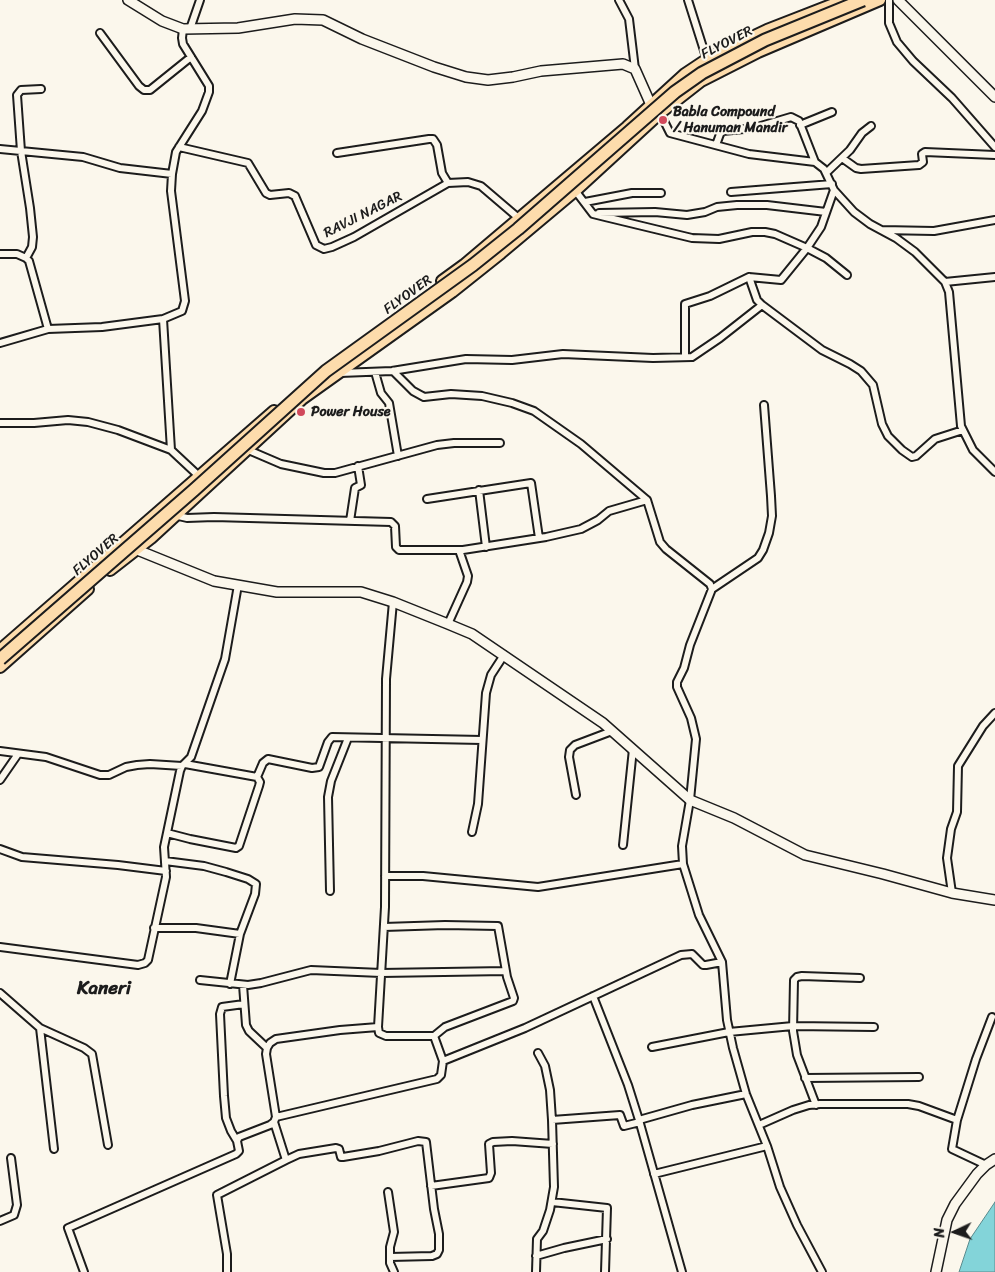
<!DOCTYPE html>
<style>
body{margin:0}
#map{position:relative;width:995px;height:1272px;overflow:hidden;background:#fbf7ec;font-family:Sriracha,sans-serif}
canvas{display:block}
.north{position:absolute;left:930px;top:1207px;width:50px;height:50px;-webkit-text-stroke:4px #fbf7ec;paint-order:stroke;rotate:267deg;font-size:14px;font-weight:700;line-height:20px;text-align:center;color:#1c1c1c}
.north::after{content:'';display:block;margin:auto;width:18px;height:22px;background:#1c1c1c;clip-path:polygon(50% 0,100% 100%,50% 72%,0 100%)}
</style>
<div id="map">
<canvas width="995" height="1272"></canvas>
<div class="north">N</div>
</div>
<script>
const context = document.querySelector('canvas').getContext('2d');
context.lineJoin = 'round';
function fill(path, color) { context.fillStyle = color; context.fill(path, 'evenodd'); }
const toPath = rows => new Path2D(rows.map(r => 'M' + r).join(''));
function strokePath(path, color, width, dash) { context.strokeStyle = color; context.lineWidth = width; context.lineCap = dash ? 'butt' : 'round'; context.setLineDash(dash || []); context.stroke(path); }
function drawText(font, color, halo, rows, align = 'center') {
  context.font = font + ' Sriracha,sans-serif'; context.lineWidth = 4.5; context.setLineDash([]); context.textBaseline = 'middle'; context.strokeStyle = halo; context.fillStyle = color; for (const [text, x, y, turn = 0] of rows) {
    context.save(); context.translate(x, y); context.rotate((+turn || 0) * Math.PI / 180); context.textAlign = isNaN(turn) ? turn : align; if (halo) context.strokeText(text, 0, 0); context.fillText(text, 0, 0); context.restore();
  }
}
const water = toPath([
 [995,1202,995,1272,959,1272,970,1239,995,1202]
]);
fill(water, '#83d4d9');
strokePath(water, '#5a8a8d', 1);
const street = toPath([
 [619,0,629,19,635,69],
 [688,0,707,60],
 [889,0,889,23,897,42,913,61,952,98,995,147],
 [190,29,200,0],
 [100,33,139,86,144,90,150,90,191,57],
 [660,113,670,133,749,154,815,162,824,169,834,190],
 [800,125,832,112],
 [716,145,720,134,723,131,754,128,791,117,799,121,815,162],
 [179,147,248,163,266,193,270,195,289,193,295,196,316,245,324,249,332,247,354,237,448,183,468,182,481,186,522,221],
 [0,149,83,157,120,168,172,174],
 [337,153,429,139,433,139,437,145,442,173,448,183],
 [842,158,856,168,861,169,919,165,923,162,922,154,925,152,995,155],
 [826,173,850,150,862,133,871,126],
 [731,192,832,184],
 [585,202,632,193,661,193],
 [599,213,655,212,687,215,705,212,717,207,737,205,767,205,826,212],
 [882,230,934,231,995,220],
 [0,254,17,254,26,258,29,261,48,329,102,327,163,319,182,311,185,301,171,191,172,174,176,152,202,111,209,92,209,86,183,44,182,38,183,29],
 [26,258,32,247,33,237,30,208,21,151,17,95,21,90,41,89],
 [847,275,826,258,807,248,821,227,834,190,854,212,870,224,896,238,915,252,945,282,949,292,961,426,973,450,995,472],
 [945,282,995,277],
 [762,305,822,350,850,364,861,371,873,385,882,424,888,436,902,450,912,457,916,456,935,439,963,430],
 [163,319,171,450,201,478],
 [0,343,48,329],
 [685,357,685,304,710,296,749,277],
 [393,371,413,391,424,397,451,394,482,396,512,403,534,411,581,444,647,500,660,542,666,549,710,584,712,589],
 [375,372,381,393,389,403,398,456],
 [340,373,392,371,466,359,512,360,563,354,653,358,692,357,720,338,762,305,757,300,749,277,781,280,807,248,775,234,765,232,752,232,719,239,692,238,605,217,593,214,574,189],
 [764,405,771,496,772,516,769,533,763,550,758,558,712,589,690,645,684,668,677,682,677,687,691,718,696,739,690,800,682,846,683,864,699,915,722,962,727,1020,733,1048,746,1094,767,1146,780,1187,797,1225,822,1272],
 [0,423,34,423,68,420,88,422,118,430,171,450],
 [246,449,281,464,324,473,335,473,437,445,454,443,500,443],
 [479,490,486,547],
 [427,499,531,483,539,538],
 [174,515,187,518,214,517,391,522,395,526,396,547,399,550,463,550,546,537,581,529,598,520,609,511,647,500],
 [350,521,355,488,361,485,358,466],
 [448,624,467,582,468,576,459,550],
 [0,751,46,757,100,775,109,775,126,767,137,765,150,764,182,766],
 [257,777,263,763,268,759,312,768,319,767,328,742,332,737,482,740],
 [0,780,18,754],
 [576,795,569,757,570,750,575,745,612,731],
 [472,832,478,804,486,693,491,675,504,655],
 [167,833,190,839,236,848,239,846,259,786,260,782,257,777,185,764],
 [623,845,633,749],
 [0,849,22,857,118,865,166,871],
 [165,861,204,866,226,872,248,879,256,884,255,894,240,934,230,984],
 [385,876,423,876,538,887,683,864],
 [330,891,328,797,331,781,348,738],
 [952,893,947,858,951,829,957,812,958,766,983,726,995,713],
 [384,927,445,925,498,926,507,977,514,998,513,1001,445,1027,434,1036],
 [154,928,196,928,240,934],
 [0,947,138,965,145,963,148,960,166,877,164,847,180,771,182,766,191,757,225,659,238,585],
 [200,980,248,985,261,983,311,970,381,973,506,971],
 [243,985,246,1025,249,1031,267,1048],
 [0,993,40,1028,84,1048,92,1054,108,1145],
 [593,996,628,1085,639,1120,682,1272],
 [378,1027,385,907,386,679,393,602],
 [40,1028,54,1149],
 [652,1047,729,1032,793,1026,874,1027],
 [805,1078,919,1077],
 [816,1105,797,1055,793,1031,794,980,797,977,802,976,860,978],
 [276,1117,266,1054,267,1048,270,1043,276,1039,340,1030,378,1027,379,1033,386,1036,434,1036,443,1061],
 [552,1120,620,1115,624,1126,640,1122],
 [639,1120,692,1105,746,1094],
 [759,1125,793,1110,809,1105,820,1104,908,1104,919,1106,957,1120],
 [237,1141,231,1131,226,1118,224,1096,220,1014,222,1007,244,1004],
 [286,1160,299,1154,336,1148,339,1149,341,1157,343,1157,379,1151,418,1141,426,1142,434,1209,439,1234,439,1250,437,1254,432,1256,390,1257,390,1263,394,1272],
 [986,1165,952,1149,957,1120,976,1059,992,1017],
 [654,1174,767,1146],
 [431,1186,489,1178,491,1173,489,1144,493,1142,512,1141,553,1144],
 [388,1192,394,1232,390,1247,390,1257],
 [552,1202,607,1208,605,1272],
 [0,1221,14,1215,17,1205,11,1158],
 [536,1256,564,1248,607,1239],
 [84,1272,68,1228,236,1154,239,1151,237,1141,239,1137,270,1125,274,1122,276,1117,437,1079,441,1075,443,1061,525,1028,681,955,692,954,703,965,706,965,722,962],
 [227,1272,227,1254,217,1195,286,1160,274,1122],
 [536,1272,537,1239,543,1231,550,1210,554,1187,552,1120,550,1090,545,1066,538,1053]
]);
const secondary = toPath([
 [128,0,162,21,183,29,238,28,295,19,323,20,362,39,434,67,466,77,488,80,513,77,541,71,623,64,635,69,651,105,656,109],
 [898,0,995,97],
 [130,547,214,581,277,592,361,592,393,602,448,624,472,634,603,723,690,800,734,818,805,855,883,874,952,893,995,900],
 [936,1272,947,1220,955,1204,977,1174,986,1165,995,1159]
]);
const primary = toPath([
 [442,281,464,265,627,127,685,74,712,56,767,30,844,0],
 [110,570,151,538,302,399,452,292,501,253,575,191,660,113,701,81,758,52,880,0],
 [0,650,274,411],
 [0,667,88,589]
]);
strokePath(street, '#1c1c1c', 10);
strokePath(secondary, '#1c1c1c', 12);
strokePath(primary, '#1c1c1c', 14);
strokePath(street, '#fbf7ec', 6);
strokePath(secondary, '#fbf7ec', 9);
strokePath(primary, '#fddcac', 10);
const highwayBridge = toPath([
 [0,659,194,490,326,371,473,265,518,229,675,92,702,73,765,40,863,0]
]);
strokePath(highwayBridge, '#1c1c1c', 15, []);
strokePath(highwayBridge, '#fddcac', 11);
for (const [x, y, r, color] of [
 [663,120,5,"#d1495b"],
 [301,412,5,"#d1495b"]
]) { const dot = new Path2D(); dot.arc(x, y, r, 0, 2 * Math.PI); context.fillStyle = color; context.fill(dot); strokePath(dot, '#fbf7ec', 2); }
drawText('14px', '#1c1c1c', '#fbf7ec', [
 ["FLYOVER",727,43,-27],
 ["RAVJI NAGAR",363,215,-27],
 ["FLYOVER",408,295,-36],
 ["FLYOVER",96,555,-41]
]);
drawText('bold 14px', '#1c1c1c', '#fbf7ec', [
 ["Babla Compound",673,112],
 ["/ Hanuman Mandir",673,128],
 ["Power House",311,412]
], 'left');
drawText('bold 19px', '#1c1c1c', '#fbf7ec', [
 ["Kaneri",104,989]
]);
</script>
